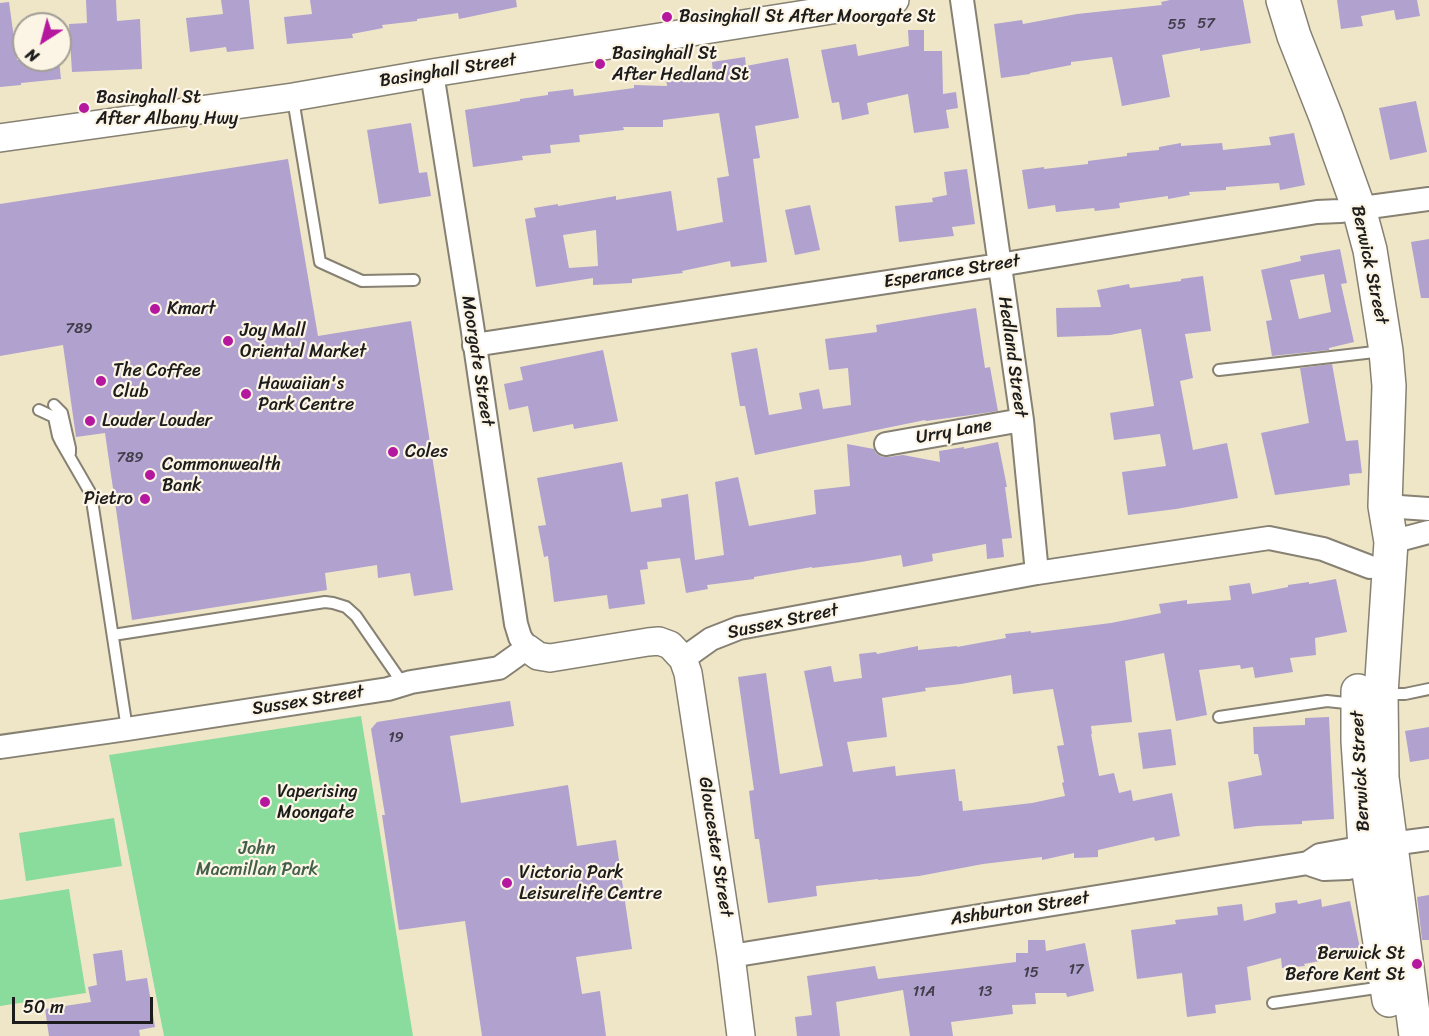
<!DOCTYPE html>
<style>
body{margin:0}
#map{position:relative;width:1429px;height:1036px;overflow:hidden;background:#efe6c8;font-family:Sriracha,sans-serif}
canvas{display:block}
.north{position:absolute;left:12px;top:12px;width:60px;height:60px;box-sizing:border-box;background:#fcf5e5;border:2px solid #a29e95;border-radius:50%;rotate:216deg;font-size:16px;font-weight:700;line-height:24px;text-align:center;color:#1c1c1c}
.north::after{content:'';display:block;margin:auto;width:21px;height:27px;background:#b5179e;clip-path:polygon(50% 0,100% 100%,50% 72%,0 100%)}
.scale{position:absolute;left:12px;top:997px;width:141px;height:27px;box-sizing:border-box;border:3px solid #1c1c1c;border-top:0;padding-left:8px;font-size:18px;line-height:21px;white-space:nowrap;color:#1c1c1c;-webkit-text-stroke:4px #fcf5e5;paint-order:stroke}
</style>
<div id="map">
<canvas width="1429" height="1036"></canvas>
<div class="north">N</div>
<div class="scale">50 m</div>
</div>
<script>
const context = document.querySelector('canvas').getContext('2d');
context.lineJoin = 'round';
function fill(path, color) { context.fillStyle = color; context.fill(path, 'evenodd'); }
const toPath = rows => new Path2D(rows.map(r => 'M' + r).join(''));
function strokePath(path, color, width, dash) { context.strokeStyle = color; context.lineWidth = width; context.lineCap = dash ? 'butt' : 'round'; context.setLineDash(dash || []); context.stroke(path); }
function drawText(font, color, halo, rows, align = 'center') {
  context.font = font + ' Sriracha,sans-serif'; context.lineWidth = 4.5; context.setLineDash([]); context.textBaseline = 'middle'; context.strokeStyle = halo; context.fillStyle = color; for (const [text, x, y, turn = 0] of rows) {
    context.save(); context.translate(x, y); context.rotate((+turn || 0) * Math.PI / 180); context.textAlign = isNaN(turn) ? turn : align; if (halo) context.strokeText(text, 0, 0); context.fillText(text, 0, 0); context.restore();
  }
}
fill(toPath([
 [361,716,413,1036,164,1036,109,755],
 [114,818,122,866,26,881,19,833],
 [69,889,86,993,0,1006,0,900]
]), '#89dc9c');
fill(toPath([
 [86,0,116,0,117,21,140,19,142,69,72,72,69,24,87,23],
 [221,0,249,0,254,49,227,52,226,47,190,52,186,18,223,14],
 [310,0,516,0,517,7,459,19,458,13,417,19,417,21,382,25,383,28,352,34,353,38,287,44,284,17,312,14],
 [1170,0,1243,0,1251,43,1200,51,1200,48,1162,55,1170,97,1122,106,1112,57,1071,62,1071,65,1030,73,1030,74,1001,78,994,24,1022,20,1023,24,1077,14,1162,5,1161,2],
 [1337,0,1417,0,1420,16,1396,20,1394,10,1361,16,1363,26,1341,29],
 [9,2,17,60,59,60,61,79,21,83,21,85,0,87,0,3],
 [908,30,924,30,924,51,942,51,943,94,956,92,958,108,946,110,949,128,914,133,908,94,867,103,869,114,842,120,839,102,832,103,821,50,856,44,858,56,909,46],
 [745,57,746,66,788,58,799,118,755,126,760,158,753,159,767,262,731,267,730,261,682,271,683,273,632,279,632,283,593,285,593,278,536,287,525,219,536,217,534,208,558,204,558,206,616,196,616,200,671,191,677,231,723,222,717,178,729,176,719,113,663,120,663,127,623,127,624,130,579,135,580,142,550,145,551,153,522,156,523,160,473,167,465,110,520,101,520,99,548,95,548,92,573,89,574,96,634,88,634,85,667,86,666,78,713,73,712,62],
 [596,230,598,266,569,268,563,235],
 [1416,101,1427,152,1390,160,1379,108],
 [411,123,419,173,427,172,431,196,379,204,367,130],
 [1294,133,1305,185,1280,190,1279,183,1226,187,1226,190,1189,192,1190,195,1168,199,1168,196,1119,203,1120,208,1095,211,1094,208,1056,212,1055,205,1028,209,1022,170,1044,167,1044,169,1088,164,1088,161,1127,156,1127,153,1159,150,1159,147,1181,143,1181,146,1222,143,1223,150,1271,145,1269,137],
 [288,159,318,336,411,321,453,590,414,596,410,573,378,578,377,565,325,573,327,590,132,620,105,433,76,437,63,345,0,356,0,204],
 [967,169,975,224,952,227,954,236,899,242,895,206,933,202,932,198,947,195,944,172],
 [810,205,820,250,795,255,785,210],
 [1429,239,1429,298,1421,298,1411,242],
 [1340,249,1347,283,1341,284,1354,342,1329,348,1329,350,1272,356,1266,321,1272,320,1261,270,1301,261,1300,256],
 [1324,274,1331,312,1299,319,1290,280],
 [1203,276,1211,331,1185,334,1193,378,1180,381,1193,450,1227,443,1238,498,1176,509,1128,515,1122,472,1166,466,1160,434,1114,440,1110,413,1154,406,1141,329,1110,335,1057,337,1056,308,1101,307,1097,290,1129,284,1130,288,1181,281,1181,279],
 [976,308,985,368,990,367,998,411,971,415,926,421,925,420,755,455,745,406,740,406,731,353,757,348,769,415,802,409,799,393,819,389,823,409,851,405,848,368,829,370,825,339,877,332,876,325],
 [603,350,618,421,574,429,573,424,533,432,528,406,509,410,504,384,523,380,520,367],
 [1332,364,1346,441,1358,440,1362,473,1349,474,1350,485,1275,495,1261,433,1309,423,1300,368],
 [998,442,1007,487,1005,487,1012,538,1002,539,1004,557,987,559,986,544,932,554,933,561,903,567,901,555,861,562,812,568,812,567,754,577,754,579,707,585,708,589,686,593,680,558,647,562,648,569,640,570,645,604,609,609,607,595,554,602,548,556,544,557,538,526,546,525,537,478,622,462,631,512,662,507,661,499,688,494,695,560,724,555,715,482,738,477,749,526,816,514,814,490,850,486,847,444,874,449,876,453,882,457,888,457,903,455,940,462,939,451,964,447,964,449],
 [1336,579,1347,632,1315,638,1316,655,1290,658,1293,672,1255,678,1253,667,1241,669,1240,665,1199,670,1207,715,1176,721,1164,653,1125,661,1132,722,1091,726,1092,734,1091,734,1099,776,1114,773,1119,793,1131,790,1133,801,1172,793,1180,836,1155,841,1154,837,1098,850,1098,857,1074,858,1074,853,1042,860,1042,857,983,864,919,876,878,880,878,879,816,886,817,896,768,903,759,839,755,839,749,791,754,790,738,677,766,673,780,774,823,766,804,671,831,666,834,682,862,678,859,654,876,652,877,654,918,646,918,650,957,646,957,647,1006,638,1005,634,1031,631,1031,633,1111,623,1161,613,1159,604,1187,600,1187,604,1231,600,1229,586,1250,583,1252,594,1288,587,1288,585,1309,582,1309,584],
 [1011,675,1013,694,1053,689,1064,745,1057,746,1064,782,1062,783,1065,796,1032,803,963,811,962,801,959,801,955,769,896,776,895,766,853,772,847,742,887,737,882,698,926,691,925,688,961,684],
 [510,701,514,726,450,736,461,803,568,785,577,846,616,840,632,949,576,957,582,994,600,991,606,1036,482,1036,465,921,399,930,382,815,385,815,371,729,377,722],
 [1329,717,1334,819,1302,821,1302,824,1257,826,1234,829,1228,782,1262,775,1258,754,1254,754,1253,727,1305,725,1305,718],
 [1429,727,1429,759,1410,762,1405,731],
 [1171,729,1176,765,1143,769,1138,733],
 [1429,895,1429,940,1422,940,1417,897],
 [1321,899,1322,907,1350,901,1361,953,1304,964,1305,966,1282,968,1281,958,1247,967,1251,1000,1215,1005,1216,1013,1187,1017,1182,973,1137,979,1131,930,1176,924,1175,920,1218,915,1217,907,1242,904,1244,921,1276,913,1275,903,1297,900,1298,904],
 [1028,940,1045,940,1046,951,1085,943,1094,991,1067,997,1066,993,1035,993,1036,1004,1012,1005,1013,1014,951,1022,953,1036,910,1036,903,990,836,1002,840,1036,797,1036,795,1017,812,1015,807,976,875,966,878,979,1016,962,1016,953,1028,953],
 [122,950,126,981,147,978,155,1027,139,1030,140,1036,49,1036,45,1009,91,1002,88,987,97,985,93,954]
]), '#b0a1cf');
const service = toPath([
 [293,99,320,262,362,281,414,280],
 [1219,370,1383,351],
 [54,405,62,413,70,448,70,453],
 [39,410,54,417,58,436,61,442,91,494,127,729],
 [113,635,325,602,333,603,346,607,356,616,403,684],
 [1384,694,1405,694,1429,689],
 [1219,717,1327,701,1355,704],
 [1273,1003,1383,987]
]);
const minor = toPath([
 [962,0,1022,420,1037,573],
 [474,345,999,265,1317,212,1340,211,1429,199],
 [886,444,1022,420],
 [1385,506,1429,509],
 [1391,542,1429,532],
 [683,659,711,639,739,628,1037,573,1269,538,1323,549,1370,567],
 [0,747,127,729,388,689,411,682,499,668,527,648,520,637,516,624,472,325,432,73],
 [1312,865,1324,869,1348,868,1367,864,1377,856],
 [731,956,1308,863,1320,855,1365,847,1391,846,1406,842,1429,839]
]);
const tertiary = toPath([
 [0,138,293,97,432,73,895,0],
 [527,648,538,656,550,658,648,642,659,641,670,645,683,659,688,673,731,956,741,1036]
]);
const primary = toPath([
 [1283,0,1294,36,1326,117,1359,209,1370,250,1386,351,1389,386,1385,506,1391,542,1381,694,1382,778,1416,1036],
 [1358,691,1358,741,1365,847,1389,1000]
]);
strokePath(service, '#868172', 14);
strokePath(minor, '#868172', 26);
strokePath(tertiary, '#868172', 30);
strokePath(primary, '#868172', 36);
strokePath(service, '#fff', 10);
strokePath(minor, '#fff', 22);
strokePath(tertiary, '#fff', 27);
strokePath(primary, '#fff', 33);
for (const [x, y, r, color] of [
 [667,17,6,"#b5179e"],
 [600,64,6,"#b5179e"],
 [84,108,6,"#b5179e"],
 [155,309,6,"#b5179e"],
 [228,341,6,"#b5179e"],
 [101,381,6,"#b5179e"],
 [246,394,6,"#b5179e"],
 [90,421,6,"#b5179e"],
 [393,452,6,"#b5179e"],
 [150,475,6,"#b5179e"],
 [145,499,6,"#b5179e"],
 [265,802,6,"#b5179e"],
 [507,883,6,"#b5179e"],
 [1417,964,6,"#b5179e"]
]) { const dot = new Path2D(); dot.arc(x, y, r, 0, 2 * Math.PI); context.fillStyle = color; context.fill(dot); strokePath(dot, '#fcf5e5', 2); }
drawText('15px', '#413d49', null, [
 ["57",1206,24],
 ["55",1177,25],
 ["789",79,329],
 ["789",130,458],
 ["19",396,738],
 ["17",1076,970],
 ["15",1031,973],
 ["11A",924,992],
 ["13",985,992]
]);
drawText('18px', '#1c1c1c', '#fcf5e5', [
 ["Basinghall St After Moorgate St",679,17],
 ["Basinghall St",612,54],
 ["After Hedland St",612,75],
 ["Basinghall St",96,98],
 ["After Albany Hwy",96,119],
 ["Kmart",167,309],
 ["Joy Mall",240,331],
 ["Oriental Market",240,352],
 ["The Coffee",113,371],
 ["Club",113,392],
 ["Hawaiian's",258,384],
 ["Park Centre",258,405],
 ["Louder Louder",102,421],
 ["Coles",405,452],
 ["Commonwealth",162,465],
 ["Bank",162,486],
 ["Pietro",133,499,"right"],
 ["Vaperising",277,792],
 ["Moongate",277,813],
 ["Victoria Park",519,873],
 ["Leisurelife Centre",519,894],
 ["Berwick St",1405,954,"right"],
 ["Before Kent St",1405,975,"right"]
], 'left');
drawText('18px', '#1c1c1c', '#fcf5e5', [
 ["Basinghall Street",448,71,-9],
 ["Berwick Street",1369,265,78],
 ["Esperance Street",952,272,-9],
 ["Hedland Street",1012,357,82],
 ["Moorgate Street",477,361,81],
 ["Urry Lane",954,432,-10],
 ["Sussex Street",783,622,-12],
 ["Sussex Street",308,701,-9],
 ["Berwick Street",1361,771,-93],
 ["Gloucester Street",715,847,81],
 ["Ashburton Street",1020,909,-9]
]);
drawText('18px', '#425f49', '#fcf5e5', [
 ["John",257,849],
 ["Macmillan Park",257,870]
]);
</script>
